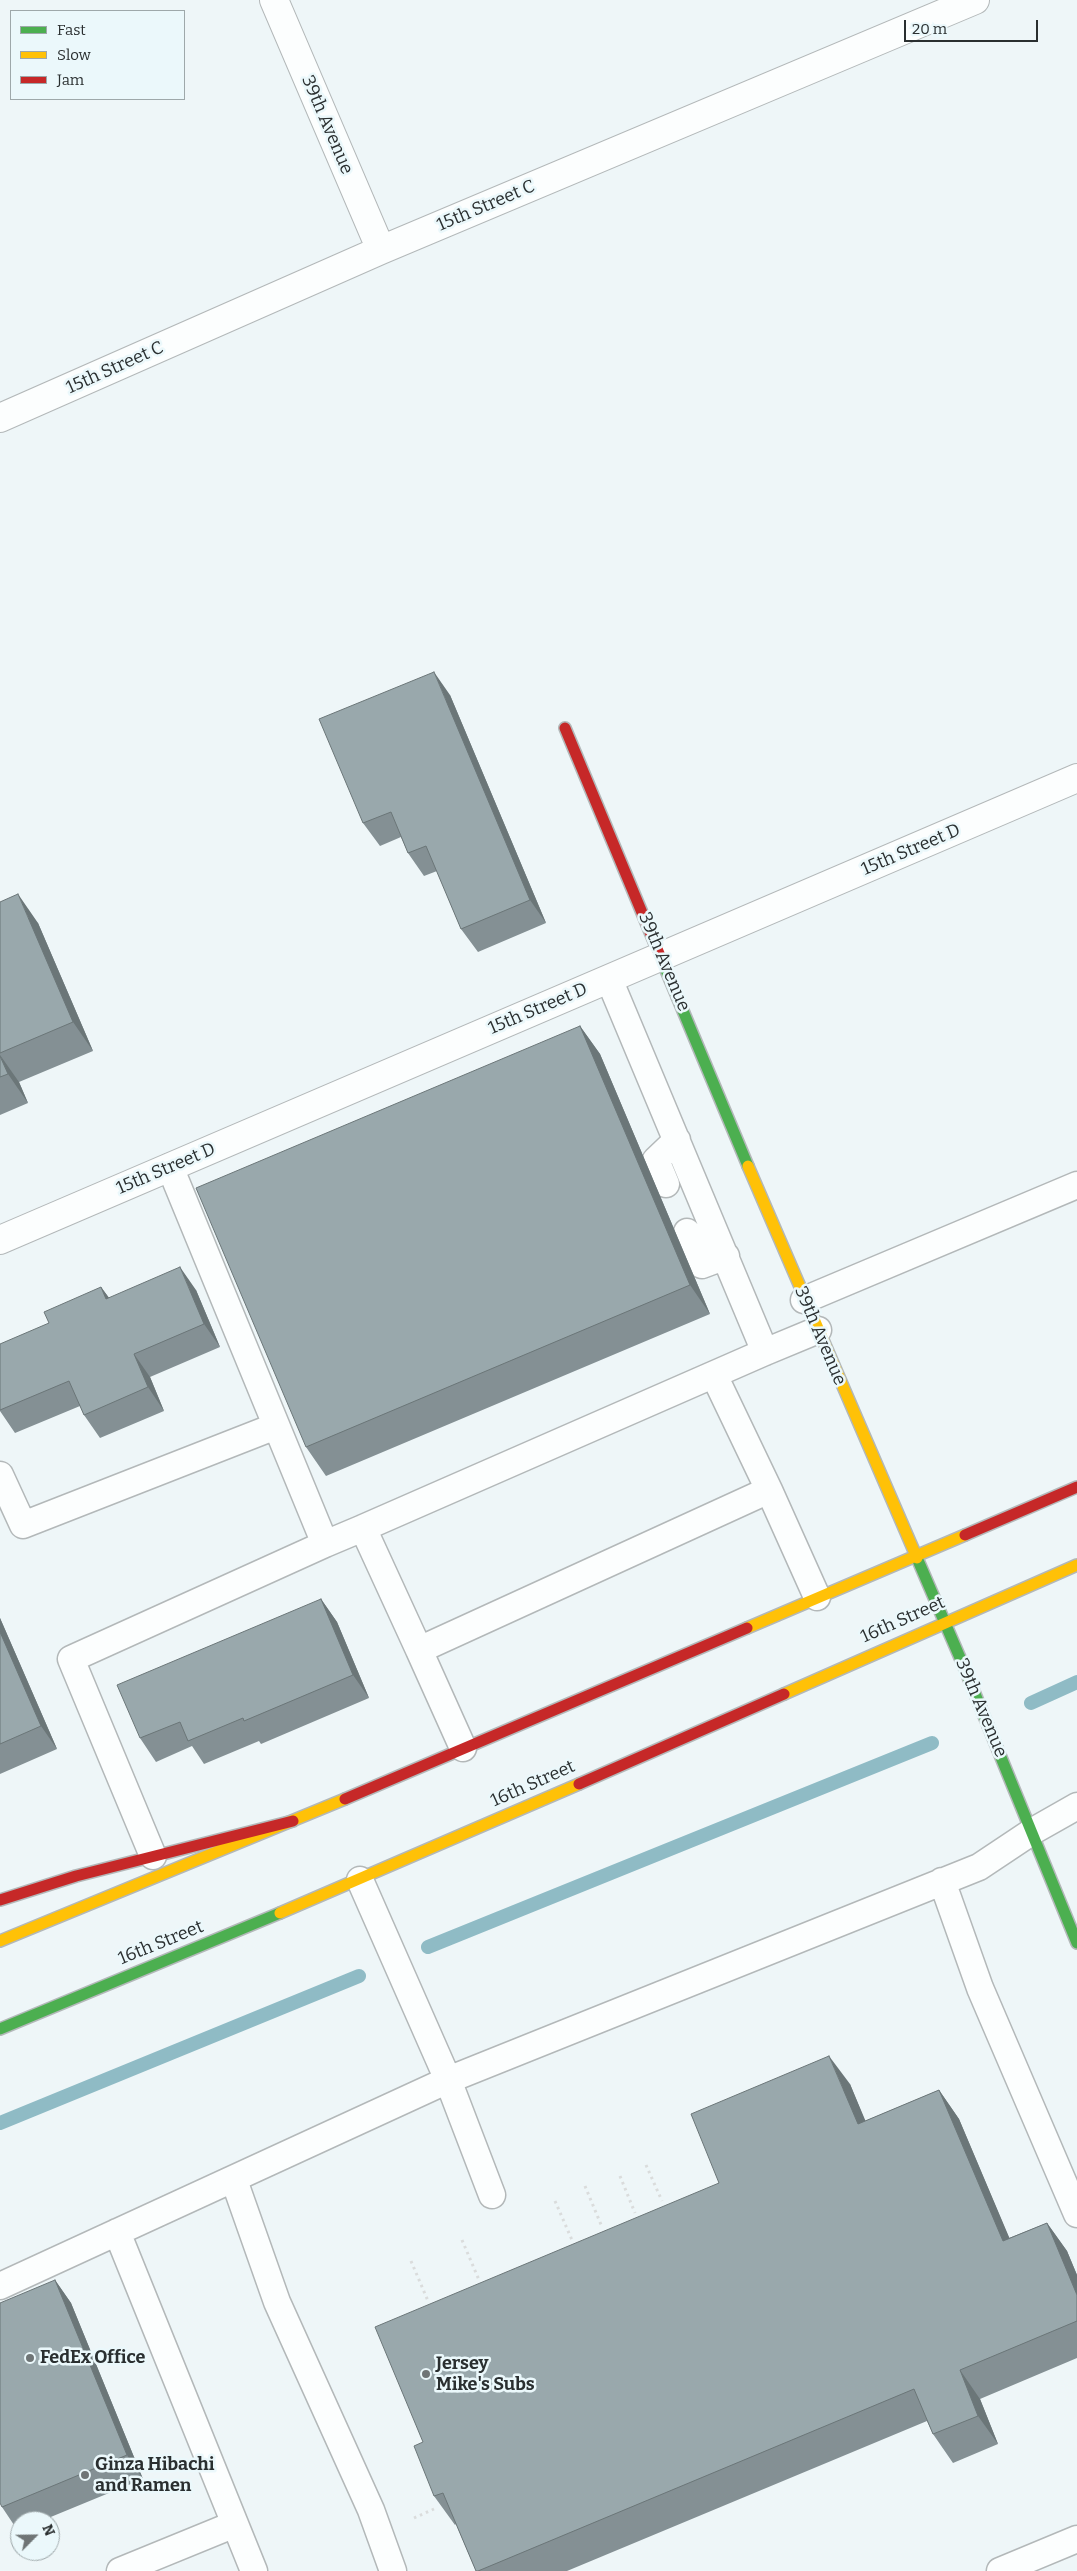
<!DOCTYPE html>
<style>
body{margin:0}
#map{position:relative;width:1077px;height:2571px;overflow:hidden;background:#eef6f8;font-family:Bitter,serif}
canvas{display:block}
.legend{position:absolute;left:10px;top:10px;width:175px;height:90px;box-sizing:border-box;background:#ebf8fb;border:1px solid #9ea8aa;margin:0;padding:6px 9px;list-style:none;font-size:15px;color:#2a2f30}
.legend li{display:flex;align-items:center;gap:10px;height:25px}
.legend b{width:25px;border:1px solid #9ea8aa}
.north{position:absolute;left:10px;top:2511px;width:50px;height:50px;box-sizing:border-box;background:#ebf8fb;border:1px solid #9ea8aa;border-radius:50%;rotate:67deg;font-size:14px;font-weight:700;line-height:20px;text-align:center;color:#2a2f30}
.north::after{content:'';display:block;margin:auto;width:18px;height:22px;background:#6f7576;clip-path:polygon(50% 0,100% 100%,50% 72%,0 100%)}
.scale{position:absolute;left:904px;top:20px;width:134px;height:22px;box-sizing:border-box;border:2px solid #2a2f30;border-top:0;padding-left:6px;font-size:15px;line-height:18px;white-space:nowrap;color:#2a2f30;-webkit-text-stroke:4px #ebf8fb;paint-order:stroke}
</style>
<div id="map">
<canvas width="1077" height="2571"></canvas>
<ul class="legend">
<li><b style="height:6px;background:#4caf50"></b>Fast</li>
<li><b style="height:6px;background:#ffc107"></b>Slow</li>
<li><b style="height:6px;background:#c62828"></b>Jam</li>
</ul>
<div class="north">N</div>
<div class="scale">20 m</div>
</div>
<script>
const context = document.querySelector('canvas').getContext('2d');
context.lineJoin = 'round';
const toPath = rows => new Path2D(rows.map(r => 'M' + r).join(''));
function strokePath(path, color, width, dash) { context.strokeStyle = color; context.lineWidth = width; context.lineCap = dash ? 'butt' : 'round'; context.setLineDash(dash || []); context.stroke(path); }
function fill(path, color) { context.fillStyle = color; context.fill(path, 'evenodd'); }
function drawText(font, color, halo, rows, align = 'center') {
  context.font = font + ' Bitter,serif'; context.lineWidth = 5; context.setLineDash([]); context.textBaseline = 'middle'; context.strokeStyle = halo; context.fillStyle = color; for (const [text, x, y, turn = 0] of rows) {
    context.save(); context.translate(x, y); context.rotate((+turn || 0) * Math.PI / 180); context.textAlign = isNaN(turn) ? turn : align; if (halo) context.strokeText(text, 0, 0); context.fillText(text, 0, 0); context.restore();
  }
}
strokePath(toPath([
 [1031,1703,1077,1682],
 [428,1947,932,1743],
 [0,2123,359,1976]
]), '#8fbbc5', 14);
const lane = toPath([
 [609,979,765,1352],
 [170,1167,325,1544,363,1528],
 [666,1184,656,1160,677,1140],
 [687,1232,702,1265,726,1256],
 [804,1300,1077,1185],
 [714,1375,769,1490,419,1650,363,1528,765,1352,818,1330],
 [0,1475,23,1525,276,1426],
 [769,1490,817,1597],
 [419,1650,463,1748],
 [153,1856,71,1659,325,1544],
 [360,1880,448,2080,492,2195],
 [942,1881,980,1988,1077,2214],
 [234,2180,277,2302,371,2510,393,2571],
 [117,2232,254,2571],
 [0,2286,448,2080,979,1867,1033,1831,1077,1806],
 [120,2571,235,2524],
 [1000,2571,1077,2539]
]);
const street = toPath([
 [274,0,381,250],
 [0,418,381,250,975,0],
 [0,1240,1077,778]
]);
const fast = toPath([
 [663,963,748,1166],
 [917,1558,964,1667,1077,1943],
 [0,2029,280,1913]
]);
const slow = toPath([
 [748,1166,917,1558],
 [747,1628,965,1535],
 [784,1694,1077,1565],
 [280,1913,579,1784],
 [0,1941,345,1799]
]);
const jam = toPath([
 [565,728,663,963],
 [965,1535,1077,1487],
 [579,1784,784,1694],
 [345,1799,747,1628],
 [0,1900,76,1876,293,1821]
]);
strokePath(lane, '#b3b8b9', 29);
strokePath(street, '#b3b8b9', 30);
strokePath(fast, '#b3b8b9', 14);
strokePath(slow, '#b3b8b9', 14);
strokePath(jam, '#b3b8b9', 14);
strokePath(toPath([
 [646,2165,662,2201],
 [620,2176,635,2213],
 [585,2186,602,2227],
 [555,2201,572,2240],
 [462,2240,479,2280],
 [411,2261,428,2301],
 [414,2518,434,2509]
]), '#dadcdc', 3, [2.5, 4]);
strokePath(lane, '#fcfefe', 26);
strokePath(street, '#fcfefe', 28);
strokePath(fast, '#4caf50', 11);
strokePath(slow, '#ffc107', 11);
strokePath(jam, '#c62828', 11);
fill(toPath([
 [450,695,546,923,478,952,461,929,437,871,424,876,408,853,401,837,380,846,363,823],
 [0,902,38,923,93,1051,19,1082,28,1103,0,1115],
 [580,1026,600,1054,710,1314,326,1476,306,1447],
 [101,1287,109,1298,196,1290,220,1347,150,1377,164,1411,100,1438,84,1415,80,1406,15,1433,0,1411,0,1410,49,1323],
 [321,1599,337,1622,369,1698,261,1744,259,1741,204,1764,192,1746,156,1762,140,1738],
 [0,1618,57,1749,0,1774],
 [850,2084,865,2121,939,2090,959,2119,1009,2238,1047,2223,1067,2251,1077,2275,1077,2358,980,2399,998,2444,953,2463,933,2434,927,2421,567,2571,476,2571,456,2524,455,2525,434,2496,423,2442,719,2183],
 [55,2280,71,2303,143,2479,41,2521,20,2521,20,2530,18,2531,2,2507]
]), '#849094');
fill(toPath([
 [434,672,450,695,546,923,530,900],
 [18,894,38,923,93,1051,73,1022],
 [580,1026,600,1054,710,1314,690,1285],
 [0,1055,19,1082,28,1103,8,1074],
 [180,1267,196,1290,220,1347,204,1324],
 [101,1287,118,1310,106,1299],
 [134,1354,150,1377,164,1411,148,1387],
 [321,1599,337,1622,369,1698,353,1675],
 [0,1618,57,1749,41,1726,0,1632],
 [829,2056,850,2084,879,2153,858,2124],
 [939,2090,959,2119,1023,2270,1003,2241],
 [1047,2223,1067,2251,1077,2275,1077,2295],
 [55,2280,71,2303,143,2479,127,2455],
 [960,2370,980,2399,998,2444,978,2416]
]), '#6b7678');
const building = toPath([
 [434,672,530,900,461,929,426,846,408,853,391,812,363,823,319,719,434,672],
 [18,894,73,1022,0,1053,0,902,18,894],
 [580,1026,690,1285,306,1447,196,1188,580,1026],
 [0,1056,8,1074,0,1077,0,1056],
 [180,1267,204,1324,134,1354,148,1387,84,1415,69,1381,0,1410,0,1344,49,1323,44,1312,101,1287,106,1299,180,1267],
 [321,1599,353,1675,244,1721,243,1718,188,1741,180,1722,140,1738,117,1685,321,1599],
 [0,1632,41,1726,0,1744,0,1632],
 [829,2056,858,2124,939,2090,1003,2241,1047,2223,1077,2295,1077,2321,960,2370,978,2416,933,2434,914,2389,478,2571,476,2571,443,2493,434,2496,414,2446,423,2442,375,2327,719,2183,691,2114,829,2056],
 [55,2280,127,2455,2,2507,0,2503,0,2303,55,2280]
]);
fill(building, '#99a8ac');
strokePath(building, '#6b7678', 1);
for (const [x, y, r, color] of [
 [30,2358,5,"#6f7576"],
 [426,2374,5,"#6f7576"],
 [85,2475,5,"#6f7576"]
]) { const dot = new Path2D(); dot.arc(x, y, r, 0, 2 * Math.PI); context.fillStyle = color; context.fill(dot); strokePath(dot, '#ebf8fb', 2); }
drawText('18px', '#2a2f30', '#ebf8fb', [
 ["39th Avenue",327,125,67],
 ["15th Street C",486,206,-23],
 ["15th Street C",115,368,-24],
 ["15th Street D",911,850,-23],
 ["39th Avenue",664,962,67],
 ["15th Street D",538,1009,-23],
 ["15th Street D",166,1169,-23],
 ["39th Avenue",820,1336,67],
 ["16th Street",903,1620,-24],
 ["39th Avenue",981,1708,67],
 ["16th Street",533,1784,-24],
 ["16th Street",161,1943,-22]
]);
drawText('bold 18px', '#2a2f30', '#ebf8fb', [
 ["FedEx Office",40,2358],
 ["Jersey",436,2364],
 ["Mike's Subs",436,2385],
 ["Ginza Hibachi",95,2465],
 ["and Ramen",95,2486]
], 'left');
</script>
